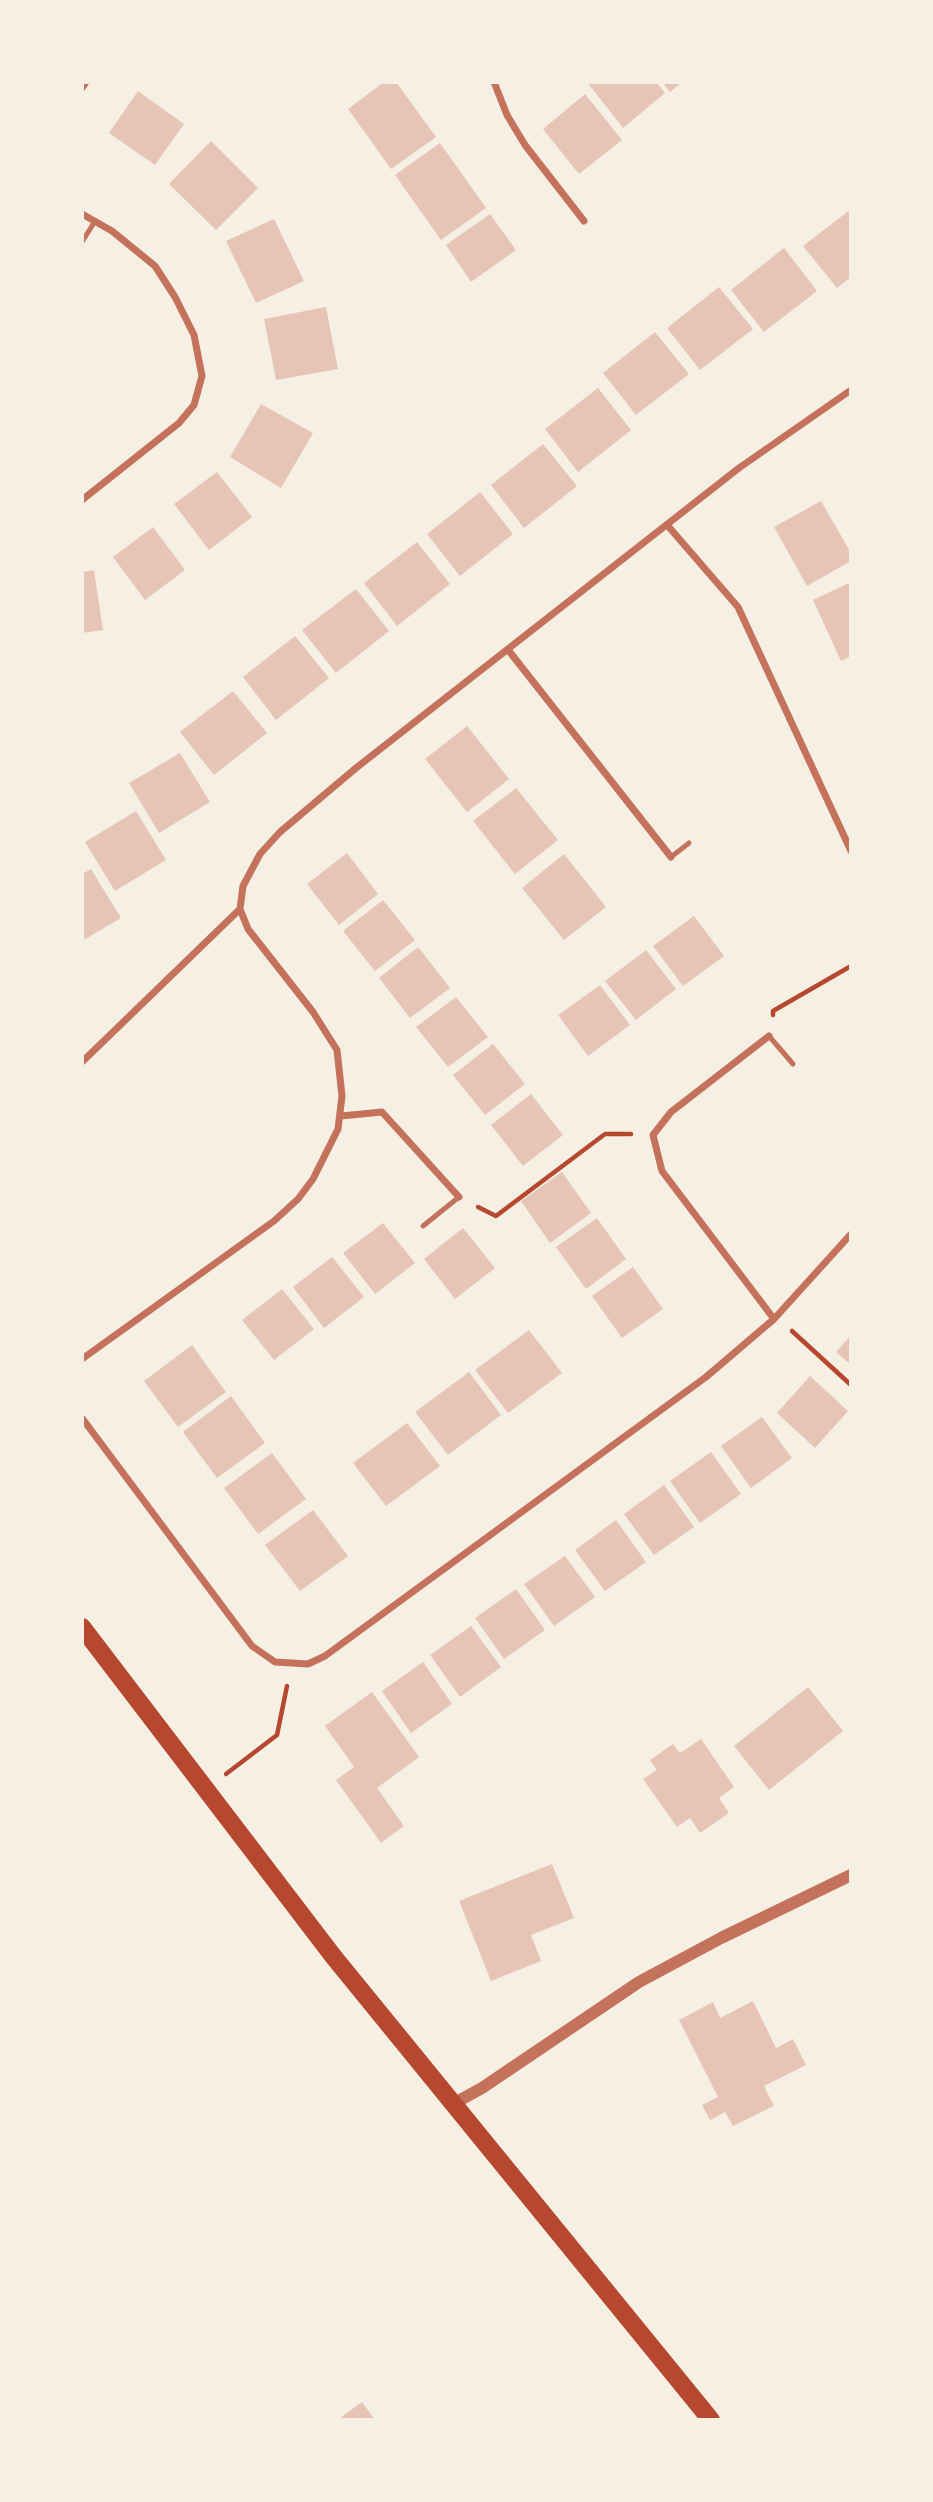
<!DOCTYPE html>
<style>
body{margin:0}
#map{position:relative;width:933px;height:2502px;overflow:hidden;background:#f6efe4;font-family:"Archivo Narrow",sans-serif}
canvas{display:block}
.frame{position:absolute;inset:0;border:84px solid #f6efe4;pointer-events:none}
</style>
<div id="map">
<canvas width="933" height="2502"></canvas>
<div class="frame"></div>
</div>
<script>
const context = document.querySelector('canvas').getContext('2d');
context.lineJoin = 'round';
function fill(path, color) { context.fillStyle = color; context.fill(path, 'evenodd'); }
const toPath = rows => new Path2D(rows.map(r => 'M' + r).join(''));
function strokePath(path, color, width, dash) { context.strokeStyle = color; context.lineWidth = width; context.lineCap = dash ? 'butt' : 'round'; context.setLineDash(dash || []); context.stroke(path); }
fill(toPath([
 [384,82,396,82,436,137,391,169,348,109],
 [587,82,656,82,665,93,623,128],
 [662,82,682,82,670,92],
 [138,91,184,124,155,165,109,133],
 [585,94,622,140,579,174,543,129],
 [211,141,258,188,216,230,169,184],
 [440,143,486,208,441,240,395,175],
 [851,209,851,277,837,288,803,246],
 [490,214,516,250,471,282,446,245],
 [274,219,304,281,256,303,226,241],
 [784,248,817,291,764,332,731,290],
 [719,287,753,329,700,370,667,328],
 [326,307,338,369,276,380,264,319],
 [655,332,689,374,636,415,603,373],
 [598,388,631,430,578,472,545,429],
 [261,404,313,433,281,488,230,457],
 [543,444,577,486,524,528,491,485],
 [217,472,252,517,209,550,174,504],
 [480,492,513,534,460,576,427,534],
 [821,501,851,553,851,561,807,586,774,527],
 [153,527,185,570,145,600,113,557],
 [417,542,450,584,397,626,364,583],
 [94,570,103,630,82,633,82,572],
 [851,582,851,656,841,661,813,600],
 [356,589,389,631,336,673,302,630],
 [295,636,329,678,276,720,243,677],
 [233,691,267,733,214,775,180,732],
 [467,726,509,779,467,812,425,759],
 [180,753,210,802,159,833,129,783],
 [516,788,558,840,515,874,473,821],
 [136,811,166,860,115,891,85,842],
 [347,853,378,894,339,925,307,884],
 [564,854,606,907,564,940,522,888],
 [91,869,121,918,82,941,82,874],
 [383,900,415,940,375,971,343,931],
 [694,916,724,956,683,986,653,946],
 [418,947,450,988,410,1018,379,978],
 [646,950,676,989,636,1020,605,981],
 [600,985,630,1025,588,1056,558,1015],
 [456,997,488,1037,448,1067,416,1027],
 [493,1044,525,1084,485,1115,453,1075],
 [531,1094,563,1135,523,1166,491,1125],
 [562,1172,591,1213,550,1243,521,1201],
 [597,1218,626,1259,586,1289,556,1247],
 [383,1223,415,1263,375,1294,343,1253],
 [463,1228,495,1268,455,1299,424,1259],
 [332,1257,364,1297,324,1328,293,1287],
 [633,1267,663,1309,622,1338,592,1296],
 [282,1289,314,1329,274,1360,242,1320],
 [529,1330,562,1373,508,1413,475,1370],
 [851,1335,851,1365,836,1352],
 [192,1345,226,1392,178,1427,144,1381],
 [469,1372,501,1415,448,1455,415,1412],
 [810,1376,848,1411,815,1448,777,1413],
 [231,1396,265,1443,217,1478,183,1432],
 [762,1417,792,1458,751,1488,721,1446],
 [407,1423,440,1466,386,1506,353,1463],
 [711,1452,741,1494,700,1523,670,1481],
 [272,1453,306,1499,258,1534,224,1488],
 [664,1485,694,1527,654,1555,624,1514],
 [313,1510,348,1556,300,1591,265,1545],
 [616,1520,646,1562,605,1591,575,1550],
 [565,1556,595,1597,554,1626,524,1584],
 [516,1589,545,1630,504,1659,475,1618],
 [471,1626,501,1667,460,1697,430,1655],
 [423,1662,452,1704,411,1733,382,1691],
 [808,1687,843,1731,769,1790,734,1746],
 [372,1692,419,1757,377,1788,404,1826,381,1843,336,1780,354,1767,325,1726],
 [701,1739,734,1787,719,1798,729,1813,700,1833,690,1818,677,1827,643,1779,657,1770,650,1760,673,1744,680,1753],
 [552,1864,574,1918,531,1935,541,1961,491,1981,459,1901],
 [753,2001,776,2048,793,2039,806,2065,764,2086,774,2106,733,2126,725,2112,710,2120,702,2105,718,2097,679,2020,713,2002,720,2018],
 [362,2402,375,2420,337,2420]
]), '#e6c5b7');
strokePath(toPath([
 [773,1015,773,1011,851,966],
 [478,1207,496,1216,605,1134,631,1134],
 [792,1331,851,1385],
 [226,1774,277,1735,287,1686]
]), '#b5482f', 4.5);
strokePath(toPath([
 [82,242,95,221],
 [671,857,689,843],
 [769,1036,793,1064],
 [423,1226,459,1197]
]), '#c5725c', 5);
strokePath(toPath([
 [494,82,507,115,525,145,584,221],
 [82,88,86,82],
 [82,214,112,231,155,266,175,297,194,335,202,376,194,405,179,423,82,500],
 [668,526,738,607,851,851],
 [509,651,671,857],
 [769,1036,671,1112,653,1135,662,1171,774,1319],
 [82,1062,240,909],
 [341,1116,382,1112,459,1197],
 [82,1359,274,1221,298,1199,313,1179,338,1129,342,1096,337,1050,313,1012,248,929,240,909,243,886,260,854,280,832,356,768,739,468,851,390],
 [82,1418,252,1646,275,1662,308,1664,325,1656,706,1377,774,1319,851,1234]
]), '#c5725c', 7);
strokePath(toPath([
 [453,2104,482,2088,639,1982,721,1938,851,1875]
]), '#c5725c', 12);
strokePath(toPath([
 [82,1627,333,1956,711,2420]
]), '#b5482f', 18);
</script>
